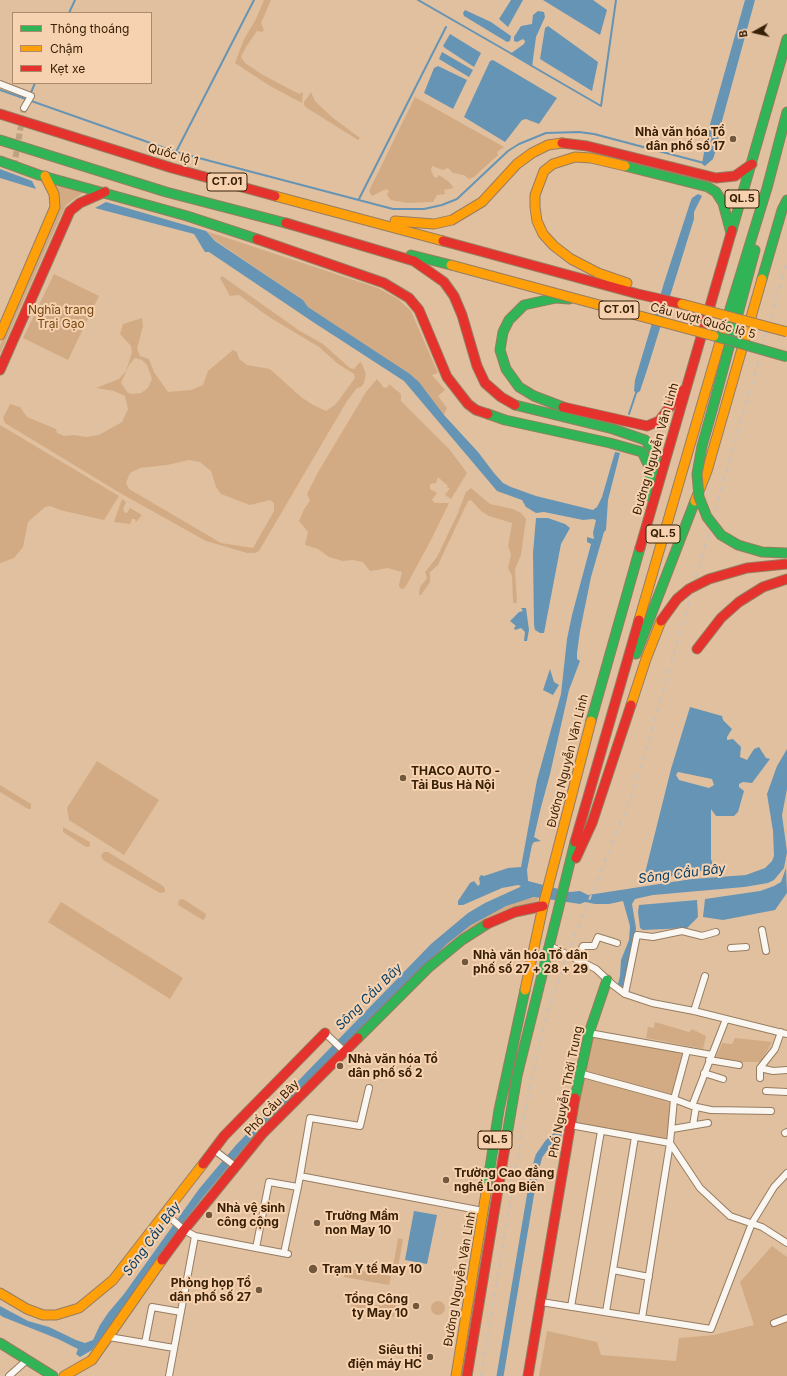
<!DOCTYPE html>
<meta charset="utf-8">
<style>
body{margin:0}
#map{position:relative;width:787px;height:1376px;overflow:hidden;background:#e1c09f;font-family:Inter,sans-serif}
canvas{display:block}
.legend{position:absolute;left:12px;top:12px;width:140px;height:72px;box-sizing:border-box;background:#f7d2b0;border:1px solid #aa8b6c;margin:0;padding:5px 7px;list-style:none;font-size:12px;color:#372006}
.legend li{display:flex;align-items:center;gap:8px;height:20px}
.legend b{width:20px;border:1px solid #aa8b6c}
.north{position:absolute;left:735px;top:12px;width:40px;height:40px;-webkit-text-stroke:3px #f7d2b0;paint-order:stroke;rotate:262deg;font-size:11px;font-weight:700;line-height:16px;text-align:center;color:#372006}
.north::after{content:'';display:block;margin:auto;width:14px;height:18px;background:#372006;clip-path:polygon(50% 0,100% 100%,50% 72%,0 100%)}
</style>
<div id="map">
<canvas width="787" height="1376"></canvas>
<ul class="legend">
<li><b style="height:5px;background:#30b455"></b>Thông thoáng</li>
<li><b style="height:5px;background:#ff9f0a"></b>Chậm</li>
<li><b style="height:5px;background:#e5322d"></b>Kẹt xe</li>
</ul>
<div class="north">B</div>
</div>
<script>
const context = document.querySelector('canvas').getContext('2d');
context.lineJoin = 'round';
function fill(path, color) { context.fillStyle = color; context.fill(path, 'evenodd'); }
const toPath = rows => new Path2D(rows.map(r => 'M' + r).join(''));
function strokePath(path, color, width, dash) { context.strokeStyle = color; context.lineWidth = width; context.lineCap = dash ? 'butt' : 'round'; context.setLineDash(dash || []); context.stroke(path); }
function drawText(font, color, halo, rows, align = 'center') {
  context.font = font + ' Inter,sans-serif'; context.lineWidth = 4; context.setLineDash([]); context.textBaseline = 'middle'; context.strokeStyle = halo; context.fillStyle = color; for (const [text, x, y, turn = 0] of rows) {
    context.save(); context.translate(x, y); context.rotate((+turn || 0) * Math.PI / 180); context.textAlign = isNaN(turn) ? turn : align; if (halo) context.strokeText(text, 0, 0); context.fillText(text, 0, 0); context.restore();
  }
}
fill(toPath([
 [264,0,271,0,261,23,264,30,262,32,257,31,246,47,241,57,245,63,263,75,299,94,303,92,302,103,270,86,235,63,244,39,256,19],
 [311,92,315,101,333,118,360,138,358,140,307,108,304,105,304,102],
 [415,97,504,147,497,152,498,155,474,177,469,179,464,175,453,173,448,168,443,170,432,166,431,170,434,177,437,178,438,175,442,177,449,182,454,188,444,190,445,194,437,195,433,202,408,203,391,200,387,195,389,191,386,189,372,196,369,191],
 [52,181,84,192,66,205,62,213,0,354,0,345,58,212],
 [206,231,378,288,398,299,411,311,438,373,432,375,445,390,438,396,447,408,444,415,419,382,410,374,308,307,303,300,215,240],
 [54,274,99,296,68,360,23,338],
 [222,276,300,331,323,344,350,368,354,369,360,362,362,364,366,374,364,383,361,387,357,388,347,401,259,551,255,553,247,553,206,541,120,493,5,423,3,418,10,404,20,407,27,417,56,429,57,433,64,436,74,435,86,437,99,435,122,422,128,409,125,396,114,391,96,388,119,379,126,371,132,352,131,346,120,334,123,324,142,318,143,326,137,349,140,356,149,359,154,372,168,392,191,390,203,385,208,371,233,350,237,352,239,359,247,365,270,369,301,397,313,405,326,411,336,404,355,378,354,374,338,364,319,347,269,317,239,295,230,296,220,278],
 [135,358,142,360,147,365,152,379,148,388,141,393,133,394,128,393,121,383,129,365],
 [189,460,200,462,211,471,216,487,221,494,250,505,270,500,274,503,274,511,253,548,221,543,129,489,126,483,130,473,140,468,167,465],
 [377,379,384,388,388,387,389,384,401,394,401,401,450,450,467,473,451,499,445,495,450,488,447,488,448,486,438,477,436,483,430,484,430,489,437,493,432,500,435,503,449,503,431,540,406,586,403,589,400,588,399,585,402,572,388,568,370,571,363,562,353,560,343,561,329,557,318,549,305,545,308,532,299,521,304,509,310,501,307,494,317,474,366,392],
 [0,425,119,496,104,520,60,510,50,506,45,507,28,522,23,547,14,558,0,563],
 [471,488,490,504,513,509,521,513,526,519,521,555,515,569,517,603,513,603,513,601,512,576,508,568,511,554,508,546,512,523,489,516,481,511,471,500,468,501,438,565,430,572,430,582,421,595,419,595,420,587,427,578,425,572,437,557,457,515,466,492],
 [122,499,126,502,123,509,125,513,127,513,130,508,142,515,136,522,135,519,132,519,130,524,114,522],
 [97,761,159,800,124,855,69,820,67,808],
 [0,785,31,804,31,809,28,809,0,792],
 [63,827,90,842,90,846,86,847,63,832],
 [104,852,108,852,163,886,165,889,165,892,160,893,103,860,101,855],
 [538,897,537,901,505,910,484,921,347,1047,185,1224,186,1219,203,1197,252,1138,448,943,471,925,489,913,514,902],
 [183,899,206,914,205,918,203,920,178,905,179,900],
 [61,902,183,978,170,999,48,922],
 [655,1022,689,1032,692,1029,706,1036,703,1049,646,1038,648,1027,654,1028],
 [589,1033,687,1051,674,1099,670,1143,570,1125],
 [735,1038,772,1042,761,1062,714,1062,722,1043,732,1044],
 [398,1238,403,1239,397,1274,392,1273],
 [772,1246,787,1257,787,1376,539,1376,547,1331,597,1342,601,1355,676,1361,679,1338,714,1335,754,1325,740,1282],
 [345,1268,391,1276,389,1285,344,1277],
 [384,1296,397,1298,394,1317,351,1310,352,1301,382,1306],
 '431 1308a7 7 0 1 1 14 0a7 7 0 1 1-14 0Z'
]), '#d2ab84');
fill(toPath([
 [511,0,523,0,508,27,499,19],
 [543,0,593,0,607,10,600,35],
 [745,0,755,0,722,121,716,150,713,159,705,166,702,164,707,135],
 [465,10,491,22,511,36,510,41,507,42,464,16,463,13],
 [538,11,544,12,545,17,536,37,532,67,510,54,524,44,525,41,523,39,517,42,514,41,514,37,521,26,532,24,533,15],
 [548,26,598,62,592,91,540,59,545,28],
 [450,34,481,53,474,67,445,48,443,46],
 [442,52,473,70,469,77,439,59],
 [493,60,557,98,539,124,526,119,522,120,505,142,464,117,490,61],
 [438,66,467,80,453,109,424,93,434,68],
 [0,169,32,181,36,189,0,178],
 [698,194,702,196,694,212,694,219,647,370,640,391,637,393,634,391,635,380,664,283,690,203,692,198],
 [106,202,206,231,215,241,303,300,308,307,410,374,419,382,444,415,478,452,494,473,503,483,511,487,536,496,593,510,597,507,602,497,615,452,620,453,608,500,606,530,604,532,591,577,580,631,577,653,577,659,580,661,569,690,550,774,540,811,534,837,541,841,534,842,532,845,527,870,528,881,570,892,580,891,588,895,692,879,746,875,765,868,772,861,774,856,773,831,767,794,777,766,787,749,787,789,782,815,787,852,784,868,774,880,768,883,744,887,653,895,635,899,632,904,636,928,635,938,622,989,618,984,620,976,621,960,629,940,630,926,623,901,609,904,595,904,585,902,580,904,534,897,506,906,471,925,448,943,252,1138,203,1197,186,1219,185,1224,92,1350,80,1357,76,1354,78,1349,58,1339,3,1317,0,1315,0,1306,28,1321,49,1327,76,1340,85,1343,93,1340,100,1325,108,1313,124,1294,199,1189,236,1145,431,944,468,913,485,903,520,887,521,886,518,885,502,888,463,905,458,905,458,901,470,883,474,881,478,886,480,884,479,878,481,875,484,876,508,868,521,867,537,780,561,694,567,639,572,615,591,544,587,542,587,537,594,539,593,533,596,520,593,519,583,520,544,512,536,513,526,507,522,500,497,491,404,381,313,322,209,252,205,252,194,234,95,208],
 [536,518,548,518,565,524,570,528,561,544,544,633,540,633,535,630,534,625,533,553],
 [521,608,526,608,529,630,527,641,524,641,525,632,521,628,515,630,514,628,516,626,510,621,519,612,523,611],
 [550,669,554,682,559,685,553,695,543,690],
 [690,707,722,716,723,720,732,729,727,737,727,740,733,739,741,747,740,757,747,760,754,749,759,747,766,758,770,759,752,783,743,782,739,784,739,787,744,791,738,812,734,816,716,816,711,809,711,859,714,867,697,872,643,881,671,769],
 [678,772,712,779,714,785,709,788,679,780,676,775],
 [786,868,787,893,775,910,723,920,703,917,705,899,760,891,774,886,781,882],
 [697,900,698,917,687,928,643,930,640,928,638,912,639,905],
 [414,1211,437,1215,427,1264,405,1260]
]), '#6694b4');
strokePath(toPath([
 [418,0,512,54],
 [69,13,75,0],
 [532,66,601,106,616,0],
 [0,90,176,152,393,209,424,209,442,205,457,199,508,151,519,144,546,133,579,132,594,134,704,163],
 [30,95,35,83],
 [176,152,254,0],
 [359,199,446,27],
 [629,414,637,390]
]), '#6694b4', 2);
strokePath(toPath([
 [500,1376,534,1174,539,1156,548,1143,560,1132]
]), '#6694b4', 7);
strokePath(toPath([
 [14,166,24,108]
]), '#bfa080', 6, [6, 3]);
const street = toPath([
 [0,84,31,96,24,108],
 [762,930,766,951],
 [550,946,596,969,613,985,625,994,652,1003,694,1011,787,1034],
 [731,948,746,947],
 [577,959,583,946,594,946,598,937,617,943],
 [625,994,637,935,653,937,682,931,702,936,716,932],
 [694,1011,705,976],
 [726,1019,692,1106,674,1099,670,1143,700,1188,730,1216,762,1227,787,1243],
 [325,1033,345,1052],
 [589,1033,712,1055],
 [709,1060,739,1065],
 [760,1068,773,1071,787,1070],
 [579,1073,674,1099,687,1051],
 [704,1073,723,1079],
 [760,1078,760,1068,775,1049,781,1032],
 [766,1091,787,1092],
 [692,1106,711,1110,771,1111],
 [570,1125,670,1143,642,1318],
 [693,1125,696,1107],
 [672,1129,708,1123],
 [785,1133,787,1132],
 [213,1149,235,1166],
 [300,1176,310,1118,360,1126,369,1088],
 [165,1213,184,1230,195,1236],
 [256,1248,288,1254],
 [284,1253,298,1187],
 [613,1270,649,1277],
 [541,1302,711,1329,752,1223,774,1187,787,1173],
 [571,1307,601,1131],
 [606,1312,635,1137],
 [774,1323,787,1318],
 [109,1337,174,1348],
 [145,1343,152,1307,181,1312],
 [9,1376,27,1360],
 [169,1376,195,1236,256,1248,269,1182,298,1187,300,1176,483,1211]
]);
const fast = toPath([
 [0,140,166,192,293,225],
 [0,161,39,175,187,216,257,239],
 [625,166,708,187,716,192,723,203,731,233],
 [732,230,787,39],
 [411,255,451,265],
 [762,279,782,210,787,200],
 [722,335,767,188,787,112],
 [515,405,613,429,645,440,655,452,658,475],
 [563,407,534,396,519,387,506,369,500,350,503,332,509,320,524,305,556,298,569,299],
 [713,407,755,250],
 [488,414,505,420,610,443,642,452,650,468,652,498],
 [636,654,695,501],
 [591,721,640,548],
 [358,1038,428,968,462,940,487,924],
 [575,1098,589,1033,607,980],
 [506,1141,517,1076,575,842],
 [487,1187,499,1110,525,990],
 [0,1343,53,1376]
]);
const slow = toPath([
 [625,166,591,158,575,157,553,164,544,171,535,195,535,207,537,221,543,234,554,246,571,259,598,273,627,283],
 [275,196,443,241],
 [395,221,434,224,452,220,482,202,517,164,532,153,548,145,562,143],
 [0,335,55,207,54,194,45,176],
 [695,501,707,471,762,279],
 [639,620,722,335],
 [631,705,646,659,661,621],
 [525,990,543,906,591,721],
 [0,1293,27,1309,43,1315,56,1315,79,1308,113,1280,203,1164],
 [64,1376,92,1360,162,1260],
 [456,1376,487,1187]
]);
const jam = toPath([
 [0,114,172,168,275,196],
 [562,143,587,146,716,178,735,176,752,164],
 [286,223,414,261,444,282,454,296,462,315,477,366,485,383,501,397,515,405],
 [257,239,384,283,409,298,419,310,447,377,468,404,476,410,488,414],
 [443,241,638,294,682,304],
 [0,370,70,211,80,203,105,192],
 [563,407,647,426,659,421,682,391],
 [640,548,732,230],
 [697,649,721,618,739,602,763,587,787,579],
 [575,842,639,620],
 [576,858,592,823,631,705],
 [487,924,515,912,543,906],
 [203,1164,224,1136,325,1033],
 [162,1260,184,1230,263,1133,358,1038],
 [467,1376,506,1141],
 [528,1376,575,1098]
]);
strokePath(street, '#977d61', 8);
strokePath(fast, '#977d61', 11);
strokePath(slow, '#977d61', 11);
strokePath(jam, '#977d61', 11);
strokePath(street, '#faf6f1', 6);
strokePath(fast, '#30b455', 9);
strokePath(slow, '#ff9f0a', 9);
strokePath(jam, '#e5322d', 9);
strokePath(toPath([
 [481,1376,529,1089,546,1018,567,954,630,800,650,737,787,261]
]), '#cbc1b7', 2, [5, 5]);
const fastBridge = toPath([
 [714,336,787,357],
 [713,407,702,446,697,474,699,497,707,517,721,535,738,545,762,552,787,553]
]);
const slowBridge = toPath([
 [451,265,714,336],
 [682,304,787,332]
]);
const jamBridge = toPath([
 [661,621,677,599,689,589,709,579,747,568,787,564]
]);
strokePath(fastBridge, '#977d61', 11, []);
strokePath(slowBridge, '#977d61', 11, []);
strokePath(jamBridge, '#977d61', 11, []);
strokePath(fastBridge, '#30b455', 9);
strokePath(slowBridge, '#ff9f0a', 9);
strokePath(jamBridge, '#e5322d', 9);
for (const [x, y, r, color] of [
 [733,139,4,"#72583c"],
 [403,778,4,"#72583c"],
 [465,962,4,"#72583c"],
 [340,1066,4,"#72583c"],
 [446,1180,4,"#72583c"],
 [209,1215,4,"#72583c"],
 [317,1223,4,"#72583c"],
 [313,1269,5,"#72583c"],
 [259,1290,4,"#72583c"],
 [416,1306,4,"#72583c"],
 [430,1357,4,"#72583c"]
]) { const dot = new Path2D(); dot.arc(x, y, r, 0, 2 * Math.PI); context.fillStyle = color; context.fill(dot); strokePath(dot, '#f7d2b0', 1.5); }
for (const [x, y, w] of [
 [227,182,40],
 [742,199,34],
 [619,310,40],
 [663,534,34],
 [495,1140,34]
]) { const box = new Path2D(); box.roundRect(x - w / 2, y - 9, w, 18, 3); context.fillStyle = '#f7d2b0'; context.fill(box); strokePath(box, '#372006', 1); }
drawText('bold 11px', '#372006', null, [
 ["CT.01",227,182],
 ["QL.5",742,199],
 ["CT.01",619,310],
 ["QL.5",663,534],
 ["QL.5",495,1140]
]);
drawText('bold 12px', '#372006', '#f7d2b0', [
 ["Nhà văn hóa Tổ",725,132,"right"],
 ["dân phố số 17",725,146,"right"],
 ["THACO AUTO -",411,771],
 ["Tải Bus Hà Nội",411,785],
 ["Nhà văn hóa Tổ dân",473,955],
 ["phố số 27 + 28 + 29",473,969],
 ["Nhà văn hóa Tổ",348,1059],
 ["dân phố số 2",348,1073],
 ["Trường Cao đẳng",454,1173],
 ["nghề Long Biên",454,1187],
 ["Nhà vệ sinh",217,1208],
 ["công cộng",217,1222],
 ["Trường Mầm",325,1216],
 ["non May 10",325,1230],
 ["Trạm Y tế May 10",322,1269],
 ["Phòng họp Tổ",251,1283,"right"],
 ["dân phố số 27",251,1297,"right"],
 ["Tổng Công",408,1299,"right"],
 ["ty May 10",408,1313,"right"],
 ["Siêu thị",422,1350,"right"],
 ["điện máy HC",422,1364,"right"]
], 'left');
drawText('12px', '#372006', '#f7d2b0', [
 ["Quốc lộ 1",173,155,16],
 ["Cầu vượt Quốc lộ 5",703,321,15],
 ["Đường Nguyễn Văn Linh",656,449,-74],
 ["Đường Nguyễn Văn Linh",568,761,-76],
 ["Phố Nguyễn Thời Trung",566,1092,-79],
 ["Phố Cầu Bây",272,1108,-46],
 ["Đường Nguyễn Văn Linh",460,1279,-80]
]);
drawText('12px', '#744611', '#f7d2b0', [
 ["Nghĩa trang",61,310],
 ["Trại Gạo",61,324]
]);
drawText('italic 13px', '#003d66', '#f7d2b0', [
 ["Sông Cầu Bây",682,874,-7],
 ["Sông Cầu Bây",369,997,-45],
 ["Sông Cầu Bây",152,1239,-54]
]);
</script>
